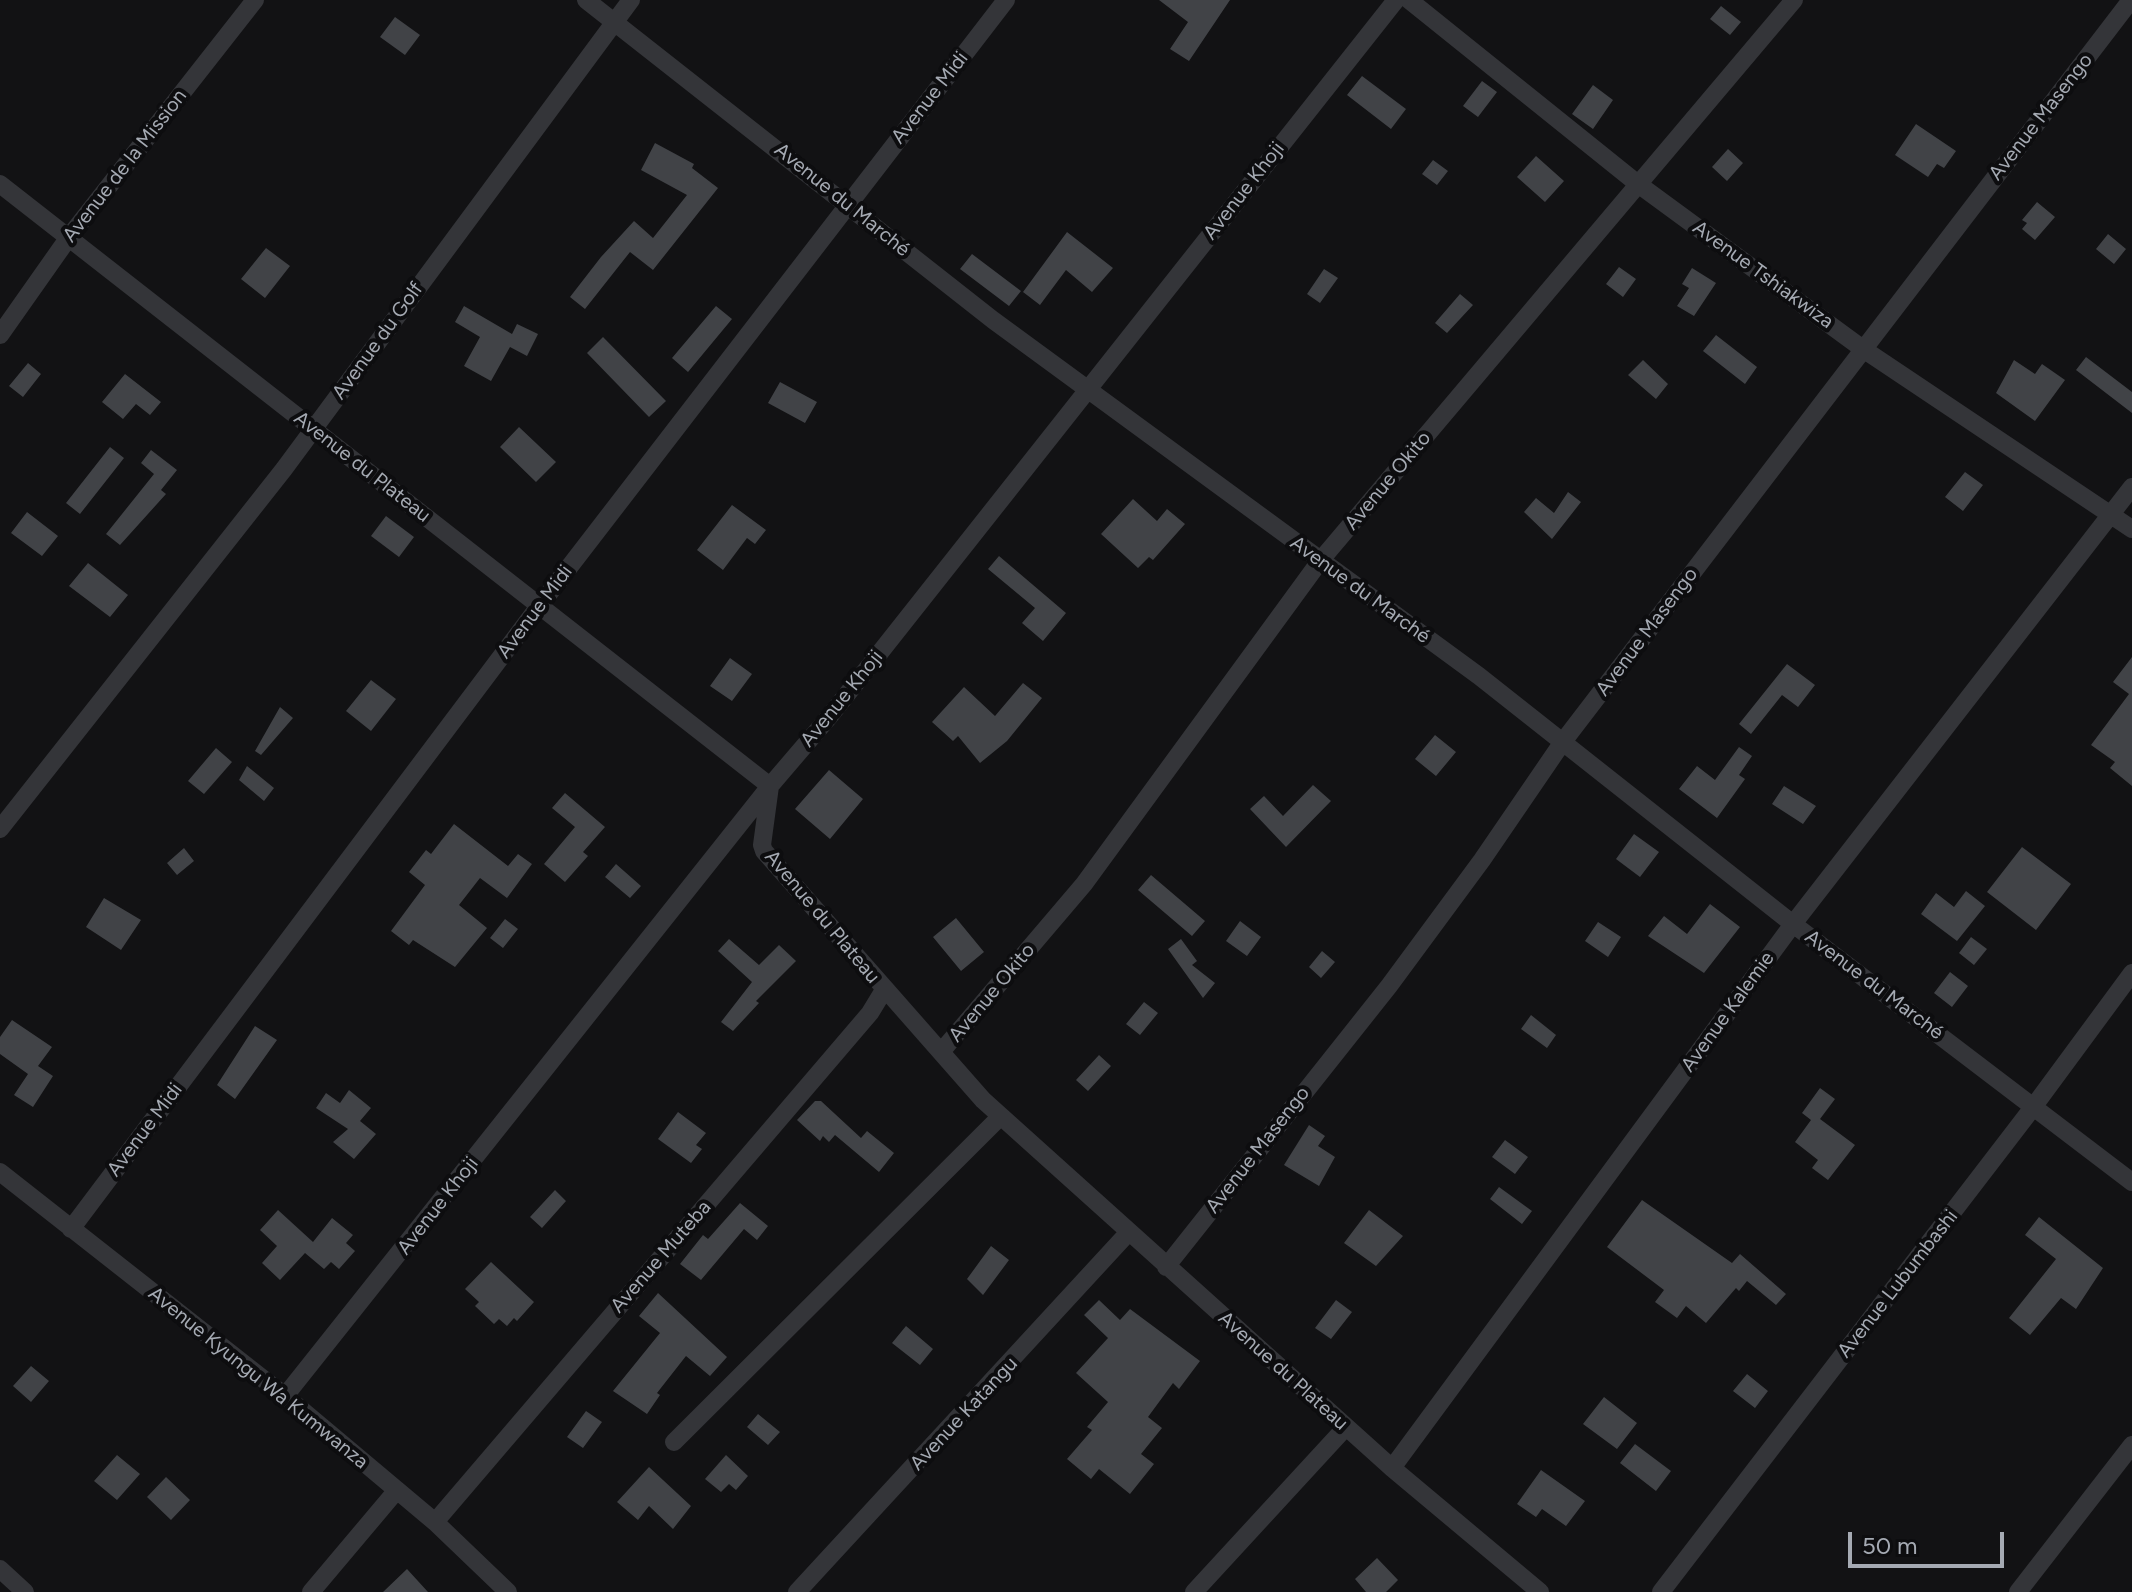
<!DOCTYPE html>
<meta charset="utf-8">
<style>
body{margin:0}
#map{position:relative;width:2132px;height:1592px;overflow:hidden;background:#121214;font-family:Figtree,sans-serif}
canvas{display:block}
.scale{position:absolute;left:1848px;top:1532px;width:156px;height:36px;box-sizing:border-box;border:4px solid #a5aab3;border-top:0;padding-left:10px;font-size:24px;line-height:28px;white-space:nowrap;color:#a5aab3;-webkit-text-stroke:6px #0d0d0f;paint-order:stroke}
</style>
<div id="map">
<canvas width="2132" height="1592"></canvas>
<div class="scale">50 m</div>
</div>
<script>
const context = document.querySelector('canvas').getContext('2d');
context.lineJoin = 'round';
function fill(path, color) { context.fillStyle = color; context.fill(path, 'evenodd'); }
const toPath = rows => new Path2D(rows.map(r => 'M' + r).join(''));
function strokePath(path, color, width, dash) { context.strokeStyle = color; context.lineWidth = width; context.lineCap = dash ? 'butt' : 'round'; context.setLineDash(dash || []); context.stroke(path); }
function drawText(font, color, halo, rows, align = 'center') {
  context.font = font + ' Figtree,sans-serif'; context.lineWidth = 8; context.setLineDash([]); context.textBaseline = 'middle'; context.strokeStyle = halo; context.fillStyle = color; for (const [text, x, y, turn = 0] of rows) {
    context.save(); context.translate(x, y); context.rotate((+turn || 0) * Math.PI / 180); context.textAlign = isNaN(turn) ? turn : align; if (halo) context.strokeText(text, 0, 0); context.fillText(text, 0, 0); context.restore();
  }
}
fill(toPath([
 [1159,0,1230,0,1189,61,1170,49,1188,22],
 [1721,6,1741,22,1730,35,1710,19],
 [395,17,420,35,405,55,380,37],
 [1362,76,1406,109,1391,129,1347,95],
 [1482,81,1497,92,1478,117,1463,106],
 [1593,85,1613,100,1593,129,1572,114],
 [1916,124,1956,151,1944,168,1937,164,1928,177,1895,155],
 [655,143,694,164,692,168,718,188,653,270,630,252,585,309,570,297,601,257,634,221,653,238,687,195,641,170],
 [1728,149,1743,163,1727,181,1712,167],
 [1536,156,1564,181,1545,202,1517,177],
 [1433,160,1448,171,1437,185,1422,174],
 [2037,202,2055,217,2035,240,2022,229,2027,223,2022,220],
 [1067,232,1113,268,1092,292,1066,270,1040,305,1023,292],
 [2108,234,2126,249,2114,264,2096,249],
 [266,248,290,266,265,298,241,279],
 [972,254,1021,291,1009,306,960,269],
 [1619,267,1636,279,1623,297,1606,284],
 [1692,268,1716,283,1694,316,1677,306,1689,288,1682,284],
 [1324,269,1338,278,1320,303,1307,294],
 [1460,294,1473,305,1447,333,1435,323],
 [464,306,512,334,517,324,538,334,527,356,510,347,491,381,464,366,480,337,455,322],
 [716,306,732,319,688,372,672,358],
 [1716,335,1757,367,1745,384,1703,351],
 [603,337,666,401,649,417,587,353],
 [2086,357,2132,392,2132,413,2076,370],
 [1643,360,1668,384,1656,399,1628,375],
 [2014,360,2035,374,2042,364,2065,380,2035,421,1996,393],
 [28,363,41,374,23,397,9,386],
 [125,374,161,402,150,415,136,404,123,419,102,402],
 [780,382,817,402,805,423,768,403],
 [519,427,556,462,536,482,500,447],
 [110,447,124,458,80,514,66,503],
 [151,450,177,470,161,490,166,494,120,545,106,534,154,474,141,463],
 [1965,472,1983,485,1963,511,1945,497],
 [1568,492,1581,502,1552,539,1524,512,1536,498,1554,513],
 [1133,499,1157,521,1167,509,1185,524,1153,560,1149,557,1138,568,1101,534],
 [732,505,766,530,755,544,747,538,723,570,697,550],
 [27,512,58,536,42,556,11,533],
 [386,516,414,537,399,557,371,536],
 [999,556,1066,613,1043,641,1022,623,1035,608,988,569],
 [88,563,128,595,110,617,69,586],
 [2132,657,2132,786,2110,768,2115,762,2091,745,2129,694,2113,682],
 [730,658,752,674,732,701,710,686],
 [1787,664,1815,685,1798,707,1782,695,1751,734,1739,724],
 [371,680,396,699,371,731,346,711],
 [1023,683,1042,698,1007,741,980,763,958,736,953,741,932,722,964,687,995,716],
 [280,707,293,718,261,755,255,751],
 [1435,735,1456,752,1436,776,1415,759],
 [1739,747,1752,756,1739,775,1745,779,1717,818,1679,789,1697,766,1715,780],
 [216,748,232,762,204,794,188,781],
 [247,766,274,788,264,801,239,780],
 [829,770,863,799,830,839,795,809],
 [1313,785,1331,801,1286,847,1250,809,1264,796,1283,816],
 [1784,786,1816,806,1803,824,1772,804],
 [565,793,605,827,583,852,588,856,565,882,544,864,575,827,552,808],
 [454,824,508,866,518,854,532,864,507,898,480,878,459,905,487,928,455,967,413,940,409,945,391,931,425,885,409,872,426,850,431,854],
 [1634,834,1659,852,1640,877,1616,859],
 [2022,847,2071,884,2036,930,1987,892],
 [184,848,194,861,177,875,167,863],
 [616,864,641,886,630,898,605,877],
 [1151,875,1205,921,1192,936,1138,890],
 [1966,891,1985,906,1957,941,1921,914,1936,893,1954,907],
 [104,898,141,920,121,950,86,927],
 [1710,904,1740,927,1704,973,1648,936,1664,916,1687,934],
 [956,918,984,952,961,971,933,937],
 [505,919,518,929,503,948,490,938],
 [1240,921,1261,937,1247,956,1226,941],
 [1598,922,1621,937,1608,957,1585,941],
 [1971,937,1987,949,1974,965,1959,953],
 [729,939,759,965,779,945,796,961,756,1001,759,1003,733,1031,721,1022,752,982,718,951],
 [1181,939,1197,961,1192,965,1215,983,1203,998,1168,949],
 [1322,951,1335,962,1321,978,1309,967],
 [1950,972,1968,986,1952,1007,1934,993],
 [1144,1002,1158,1013,1140,1035,1126,1024],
 [1531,1015,1556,1035,1547,1048,1521,1029],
 [12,1020,52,1047,38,1066,53,1076,33,1107,14,1095,28,1074,0,1054,0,1037],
 [255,1026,277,1040,235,1099,217,1085],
 [1099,1055,1111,1066,1088,1091,1076,1080],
 [1820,1088,1835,1099,1820,1119,1855,1145,1828,1180,1812,1168,1818,1160,1795,1142,1811,1120,1802,1113],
 [349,1090,371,1108,360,1121,376,1134,354,1159,333,1142,348,1129,316,1108,326,1093,340,1103],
 [815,1101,821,1101,861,1138,867,1131,894,1153,879,1172,835,1135,829,1142,823,1136,820,1141,797,1120],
 [678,1112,706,1133,696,1145,702,1149,691,1163,658,1139],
 [1309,1125,1325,1136,1318,1146,1335,1157,1319,1186,1284,1165],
 [1505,1140,1528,1157,1515,1174,1492,1157],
 [1499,1187,1532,1211,1522,1224,1490,1199],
 [555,1190,566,1201,542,1228,530,1217],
 [1642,1200,1732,1263,1740,1254,1786,1294,1776,1305,1747,1281,1739,1291,1736,1288,1706,1323,1686,1306,1677,1318,1655,1302,1664,1290,1607,1247],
 [740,1203,768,1226,757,1240,744,1229,701,1280,680,1264,703,1235,708,1239],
 [278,1210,313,1242,332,1218,353,1235,346,1243,355,1251,339,1269,331,1262,324,1269,305,1253,280,1280,262,1263,277,1246,260,1230],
 [1369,1210,1403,1236,1376,1266,1344,1243],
 [2039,1217,2103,1268,2076,1309,2061,1298,2030,1335,2009,1318,2056,1259,2025,1235],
 [991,1246,1009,1260,983,1295,967,1279],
 [491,1262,534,1302,517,1321,514,1318,507,1326,499,1319,494,1324,475,1306,479,1302,465,1289],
 [658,1293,727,1357,710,1376,686,1356,657,1393,660,1395,647,1414,613,1391,660,1333,639,1316],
 [1099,1300,1120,1320,1130,1309,1200,1361,1179,1389,1173,1383,1148,1417,1162,1428,1141,1454,1154,1464,1130,1494,1099,1469,1091,1479,1067,1459,1092,1430,1087,1427,1108,1402,1076,1373,1108,1338,1084,1315],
 [1336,1300,1352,1312,1331,1339,1315,1328],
 [906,1326,933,1349,920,1365,892,1343],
 [31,1366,49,1381,31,1402,13,1386],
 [1747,1374,1768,1391,1755,1408,1733,1391],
 [1604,1397,1637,1423,1617,1449,1583,1424],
 [586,1411,602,1422,583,1448,567,1437],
 [758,1414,780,1432,768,1445,747,1427],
 [1635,1444,1671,1471,1656,1491,1620,1463],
 [117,1455,140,1474,117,1500,94,1481],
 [726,1455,748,1476,736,1490,729,1484,721,1492,705,1479],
 [649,1467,691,1506,673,1529,649,1506,638,1520,617,1502],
 [1541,1470,1585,1501,1566,1526,1542,1509,1536,1517,1517,1504],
 [166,1477,190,1500,171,1520,147,1497],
 [1377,1558,1398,1580,1386,1592,1366,1592,1355,1579],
 [407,1569,428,1592,383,1592]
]), '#414347');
strokePath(toPath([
 [586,0,993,320,1479,676,1793,924,2132,1182],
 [1409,0,1638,184,1863,349,2132,529],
 [0,184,770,786,762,845,764,851,983,1100,1392,1468,1540,1592],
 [0,335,69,237,255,0],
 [0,829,284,469,631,0],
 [941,1052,1084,884,1320,561,1794,0],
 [0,1172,285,1396,435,1522,508,1592],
 [71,1229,540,605,1006,0],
 [1166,1267,1389,986,1482,860,1562,743,2131,0],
 [285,1396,770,786,829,717,1396,0],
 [674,1442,1000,1117],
 [1392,1468,1793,924,2132,487],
 [435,1522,870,1013,884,990],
 [0,1569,25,1592],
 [311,1592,397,1490],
 [797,1592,1128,1233],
 [1194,1592,1346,1427],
 [1661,1592,2034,1106,2132,973],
 [2018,1592,2132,1445]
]), '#343539', 18);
drawText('20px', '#a5aab3', '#0d0d0f', [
 ["Avenue Midi",930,98,-52],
 ["Avenue Masengo",2041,117,-52],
 ["Avenue de la Mission",125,166,-52],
 ["Avenue Khoji",1244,191,-52],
 ["Avenue du Marché",842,200,39],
 ["Avenue Tshiakwiza",1763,275,36],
 ["Avenue du Golf",378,341,-54],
 ["Avenue du Plateau",362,467,38],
 ["Avenue Okito",1388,481,-50],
 ["Avenue du Marché",1360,590,36],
 ["Avenue Midi",535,612,-53],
 ["Avenue Masengo",1647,632,-53],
 ["Avenue Khoji",842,699,-51],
 ["Avenue du Plateau",822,917,50],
 ["Avenue du Marché",1874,985,37],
 ["Avenue Okito",992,993,-50],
 ["Avenue Kalemie",1728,1012,-54],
 ["Avenue Midi",145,1130,-53],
 ["Avenue Masengo",1258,1150,-52],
 ["Avenue Khoji",438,1206,-52],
 ["Avenue Muteba",661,1257,-49],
 ["Avenue Lubumbashi",1898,1284,-52],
 ["Avenue du Plateau",1283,1371,42],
 ["Avenue Kyungu Wa Kumwanza",258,1378,39],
 ["Avenue Katangu",964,1414,-47]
]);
</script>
